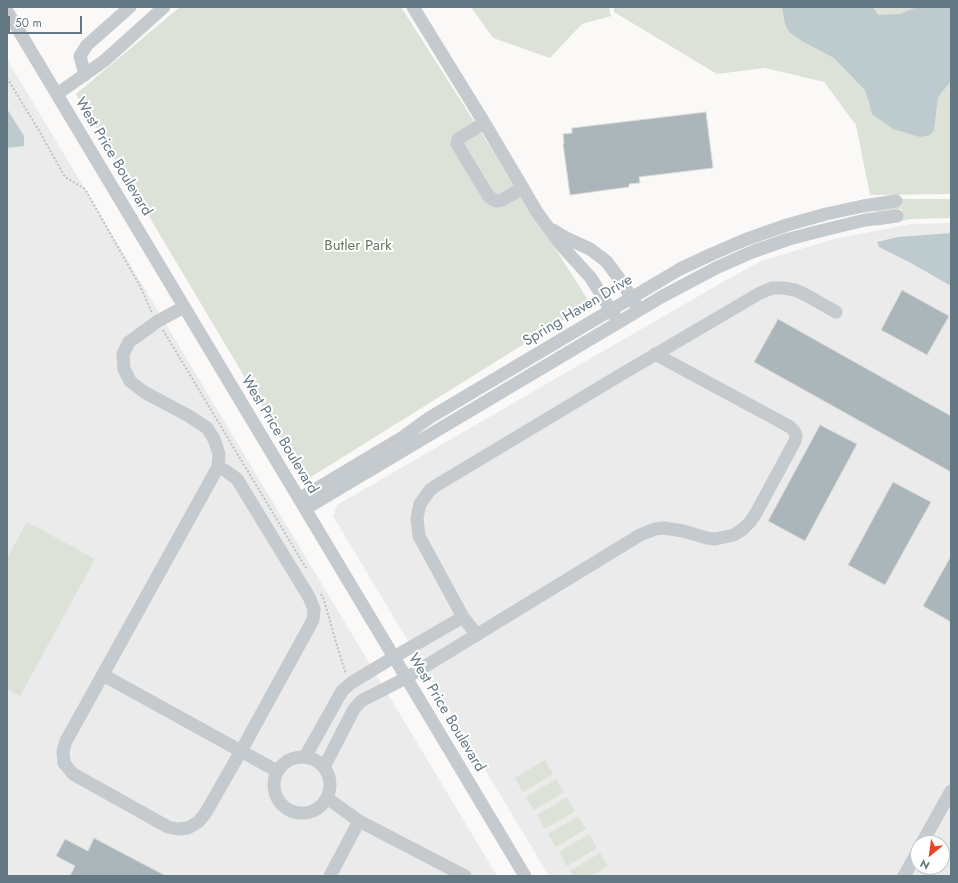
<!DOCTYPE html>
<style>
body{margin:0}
#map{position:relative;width:958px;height:883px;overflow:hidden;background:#faf9f7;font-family:Jost,sans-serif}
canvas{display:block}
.frame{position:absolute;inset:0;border:8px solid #637883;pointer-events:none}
.north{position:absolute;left:910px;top:835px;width:40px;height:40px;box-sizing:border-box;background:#fff;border:1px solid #c1c9cd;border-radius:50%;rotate:209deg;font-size:11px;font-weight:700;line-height:16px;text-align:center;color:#637883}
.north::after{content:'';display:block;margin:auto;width:14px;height:18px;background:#ea4427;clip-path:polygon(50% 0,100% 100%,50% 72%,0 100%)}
.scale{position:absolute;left:8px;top:16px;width:74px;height:18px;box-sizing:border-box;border:2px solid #637883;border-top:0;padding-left:5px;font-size:12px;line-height:14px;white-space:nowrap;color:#637883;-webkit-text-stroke:3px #fff;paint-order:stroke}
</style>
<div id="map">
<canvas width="958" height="883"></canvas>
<div class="frame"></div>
<div class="north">N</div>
<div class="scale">50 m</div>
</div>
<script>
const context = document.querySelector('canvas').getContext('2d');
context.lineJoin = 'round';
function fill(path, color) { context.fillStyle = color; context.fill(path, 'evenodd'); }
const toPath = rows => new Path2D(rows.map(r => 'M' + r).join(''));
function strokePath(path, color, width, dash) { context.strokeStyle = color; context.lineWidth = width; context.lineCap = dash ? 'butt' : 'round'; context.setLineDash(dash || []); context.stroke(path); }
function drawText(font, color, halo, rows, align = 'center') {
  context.font = font + ' Jost,sans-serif'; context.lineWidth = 4; context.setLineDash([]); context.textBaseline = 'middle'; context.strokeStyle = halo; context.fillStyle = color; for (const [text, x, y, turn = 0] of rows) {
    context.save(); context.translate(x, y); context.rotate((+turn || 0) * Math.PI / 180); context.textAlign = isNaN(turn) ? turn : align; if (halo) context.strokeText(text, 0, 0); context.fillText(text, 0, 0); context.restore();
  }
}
fill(toPath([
 [8,61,497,876,7,876,7,62],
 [951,223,951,876,549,876,333,516,337,505,728,279,761,261,834,239,911,224],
 [918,843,942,843,942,867,918,867]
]), '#eaebea');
fill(toPath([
 [180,7,401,7,590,303,306,480,76,94],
 [471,7,609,7,610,13,611,16,582,24,550,58,493,38],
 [614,7,951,7,951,194,870,195,856,125,824,82,765,68,717,74,614,12],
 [901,199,951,199,951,218,911,219,877,226,877,224,902,220,902,209,876,213,876,210,901,206],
 [27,522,95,559,20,696,7,689,7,558],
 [545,760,553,774,523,792,515,778],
 [556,779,564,792,534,810,526,797],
 [567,797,575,811,545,829,537,815],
 [578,816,586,829,556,847,548,834],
 [589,834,597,848,567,866,559,852],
 [600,853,608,866,592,876,573,876,570,871]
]), '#dce2d8');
fill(toPath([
 [782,7,873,7,878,15,900,14,917,7,951,7,951,81,938,97,934,130,930,135,920,137,893,129,872,114,869,102,865,90,834,58,802,41,789,32,785,24],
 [7,109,24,136,24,146,7,148],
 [951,233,951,286,911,263,879,247,877,242,898,237]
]), '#bdcbce');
const building = toPath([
 [706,112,713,168,639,177,640,183,629,184,629,187,570,195,563,144,564,144,563,134,572,133,572,128,706,112],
 [902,290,949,316,927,355,881,330,902,290],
 [778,319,951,416,951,472,754,362,778,319],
 [820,425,857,444,805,541,768,521,820,425],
 [893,482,931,502,885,585,848,565,893,482],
 [951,556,951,622,923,606,951,556],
 [94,838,166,876,70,876,75,866,56,856,65,839,88,851,94,838]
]);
fill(building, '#abb6ba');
strokePath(building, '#dbdbd9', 1);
strokePath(toPath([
 [7,78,41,134,65,177,85,189,140,286,152,313],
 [163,330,306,568],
 [321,594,324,600,338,649,346,674]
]), '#bec2c4', 2, [2, 2]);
strokePath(toPath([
 [413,7,485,124,537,212,561,245,591,278,615,317],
 [7,11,525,876],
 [85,75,80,56,87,45,130,7],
 [57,94,104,61,164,7],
 [484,123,458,139,457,144,489,197,496,201,502,200,523,188],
 [553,230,566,238,590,249,606,261,621,281,636,305],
 [184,307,158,321,129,342,123,354,124,369,130,381,144,392,189,416,207,428,214,439,219,454,218,467,66,741,63,751,64,763,73,774,168,827,178,829,188,828,198,822,205,814,241,751,313,620,314,609,309,597,237,479,226,471,218,467],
 [299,499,403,437,429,418,680,269,712,254,747,239,787,225,826,214,863,206,896,201],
 [305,509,663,296,716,268,752,252,789,239,824,230,865,220,897,216],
 [477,635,463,617,419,536,417,519,418,513,420,504,430,490,437,485,622,374,760,293,772,288,783,288,795,290,806,295,836,312],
 [103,675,277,771],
 [305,757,342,691,351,683,394,657,463,617],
 '274 785a28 28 0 1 1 56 0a28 28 0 1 1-56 0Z',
 [324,767,354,709,361,701,406,678,640,535,655,529,664,528,683,531,707,538,715,539,734,535,743,529,750,522,756,513,795,441,796,436,794,431,790,427,783,423,655,354],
 [327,798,359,821,465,876],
 [922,843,951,791],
 [330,876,359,821],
 [904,876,918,851]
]), '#c4cacd', 13);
drawText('15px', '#637883', '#fff', [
 ["West Price Boulevard",113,157,59],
 ["Spring Haven Drive",578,311,-31],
 ["West Price Boulevard",279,435,59],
 ["West Price Boulevard",446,713,59]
]);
drawText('15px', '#697a63', '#fff', [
 ["Butler Park",358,246]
]);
</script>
